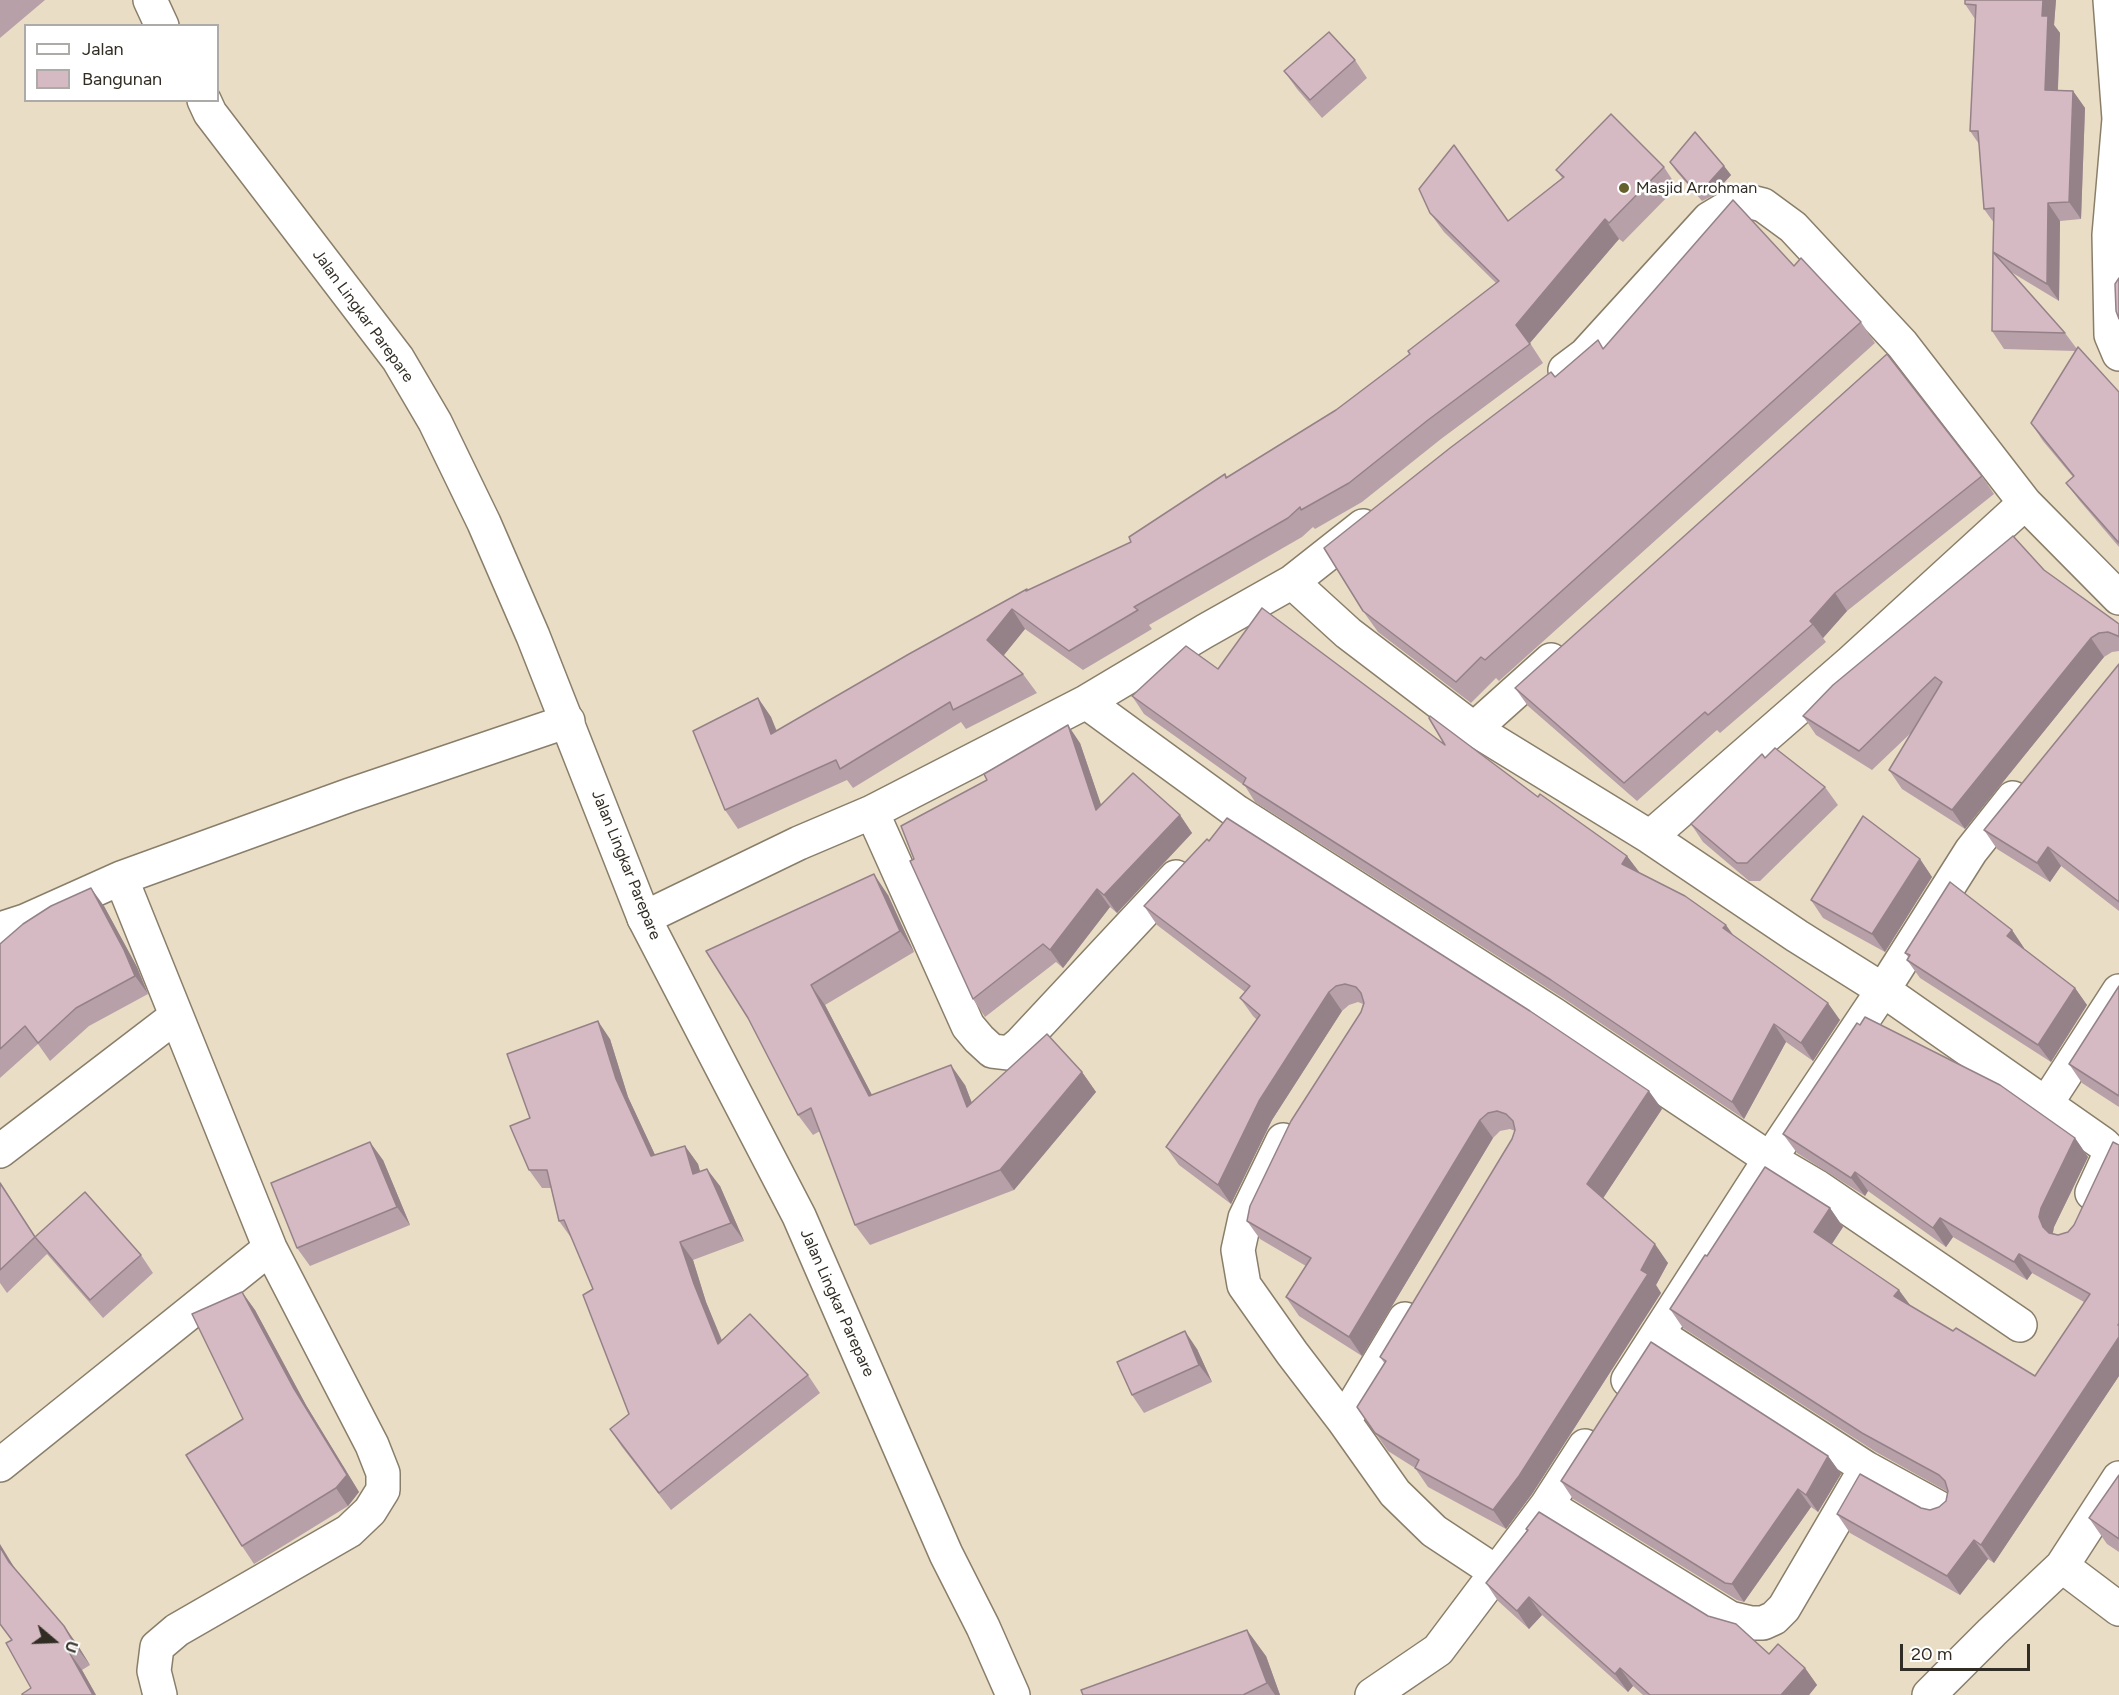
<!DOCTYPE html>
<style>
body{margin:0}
#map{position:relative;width:2119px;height:1695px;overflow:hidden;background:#eaddc6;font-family:Figtree,sans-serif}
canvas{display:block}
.legend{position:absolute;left:24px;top:24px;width:195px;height:78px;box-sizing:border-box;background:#fff;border:2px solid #adaba7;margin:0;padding:8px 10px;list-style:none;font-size:18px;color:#322d24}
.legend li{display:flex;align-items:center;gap:12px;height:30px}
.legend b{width:30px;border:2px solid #adaba7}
.north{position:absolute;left:24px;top:1611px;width:60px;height:60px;-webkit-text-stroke:4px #fff;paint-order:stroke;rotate:109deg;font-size:16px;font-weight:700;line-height:24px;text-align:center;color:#322d24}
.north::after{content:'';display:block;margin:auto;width:21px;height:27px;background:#322d24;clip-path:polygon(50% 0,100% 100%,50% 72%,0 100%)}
.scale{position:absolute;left:1900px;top:1644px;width:130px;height:27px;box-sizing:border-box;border:3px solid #322d24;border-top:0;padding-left:8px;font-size:18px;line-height:21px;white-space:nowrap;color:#322d24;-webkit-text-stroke:4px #fff;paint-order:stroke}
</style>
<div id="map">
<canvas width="2119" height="1695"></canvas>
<ul class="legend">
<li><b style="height:8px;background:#fff"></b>Jalan</li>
<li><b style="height:16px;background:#d5bac3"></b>Bangunan</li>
</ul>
<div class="north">U</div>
<div class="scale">20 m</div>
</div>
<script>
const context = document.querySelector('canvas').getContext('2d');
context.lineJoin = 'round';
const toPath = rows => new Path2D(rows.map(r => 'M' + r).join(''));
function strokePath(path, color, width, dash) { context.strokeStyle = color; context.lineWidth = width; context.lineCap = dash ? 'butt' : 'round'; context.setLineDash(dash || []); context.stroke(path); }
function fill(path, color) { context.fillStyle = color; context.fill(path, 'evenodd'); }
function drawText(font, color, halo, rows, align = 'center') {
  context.font = font + ' Figtree,sans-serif'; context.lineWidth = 5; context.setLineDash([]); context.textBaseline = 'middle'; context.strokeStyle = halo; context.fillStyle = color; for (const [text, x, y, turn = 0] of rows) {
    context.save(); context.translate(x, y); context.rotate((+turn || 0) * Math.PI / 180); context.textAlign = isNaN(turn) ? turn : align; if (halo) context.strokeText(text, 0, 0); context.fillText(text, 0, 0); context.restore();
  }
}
const minor = toPath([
 [2110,0,2119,119,2109,235,2111,335,2119,354],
 [1565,370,1585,355,1709,219,1734,204,1747,201,1763,205,1793,227,1902,344,2025,503,2119,598],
 [1292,582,1348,633,1474,729,1650,837,1797,936,1883,990,2103,1144,2107,1148,2109,1156,2092,1193],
 [1086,702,1237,812,1553,1014,1770,1159,1816,1186,2020,1325],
 [1474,729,1551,660],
 [872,812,968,1026,979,1039,992,1051,1009,1053,1020,1044,1176,877],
 [1650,837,1851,662,2025,503],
 [121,878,270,1248,372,1445,383,1473,383,1490,370,1511,349,1531,177,1630,157,1647,154,1671,160,1695],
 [644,918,799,843,872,812,1086,702,1205,631,1292,582,1363,526],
 [0,929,25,921,121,878,350,795,568,721],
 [2046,1104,2119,991],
 [1283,1140,1245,1218,1238,1250,1244,1285,1292,1353,1344,1421,1395,1493,1434,1531,1496,1572],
 [0,1151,175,1017],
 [1658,1334,1866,1468,1943,1510],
 [1628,1380,1770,1159,1883,990,1971,851,2013,798],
 [1344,1421,1405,1319],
 [0,1465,270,1248],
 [1547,1505,1730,1618,1751,1623,1763,1623,1774,1618,1784,1608,1866,1468],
 [2062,1566,2119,1609],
 [1372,1695,1438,1650,1547,1505,1585,1446],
 [1929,1695,1992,1632,2062,1566,2119,1478]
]);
const highway = toPath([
 [150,0,162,26],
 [204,100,210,113,398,359,435,422,484,523,533,636,644,918,799,1216,946,1554,983,1627,1013,1695]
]);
strokePath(minor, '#897e69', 36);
strokePath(highway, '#897e69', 36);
strokePath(minor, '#fff', 33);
strokePath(highway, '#fff', 33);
fill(toPath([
 [0,0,45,0,0,38],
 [1965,0,2056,0,2054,25,2060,33,2058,90,2073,91,2085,108,2081,219,2060,221,2059,301,2011,272,2065,333,2077,349,2119,392,2119,547,2079,500,2066,483,2073,477,2043,441,2031,423,2076,351,2004,349,1992,331,1997,257,1993,252,1994,223,1984,209,1979,144,1970,131,1975,19,1965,4],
 [1355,60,1367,78,1322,118,1297,89,1284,71],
 [1670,162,1724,166,1731,175,1712,196,1702,201,1676,171],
 [1664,167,1677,187,1623,242,1619,239,1530,343,1543,363,1441,439,1362,502,1315,529,1313,527,1302,537,1149,625,1152,629,1083,670,1025,629,1003,656,1023,674,1037,693,966,729,961,722,853,788,847,780,738,829,725,810,758,698,771,717,777,731,1028,590,1131,542,1225,474,1227,477,1336,410,1410,354,1496,283,1444,232,1430,213,1508,221,1562,178,1556,170],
 [1794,266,1861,322,1875,343,1499,681,1496,678,1471,703,1378,632,1363,611,1555,377,1598,340,1603,348],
 [1982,476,1994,494,1847,611,1823,638,1826,642,1720,733,1717,730,1637,801,1528,706,1515,688],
 [2044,570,2119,624,2119,651,2112,652,2104,657,1965,829,1902,789,1889,770,1913,731,1872,770,1816,735,1803,716],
 [2119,664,2119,911,2061,866,2050,882,1997,849,1984,830],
 [1218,669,1445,745,1538,797,1627,856,1639,873,1733,935,1840,1020,1813,1061,1786,1042,1744,1119,1563,998,1255,802,1245,786,1144,714,1132,696],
 [1080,743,1101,805,1180,815,1192,833,1117,913,1110,907,1063,968,1056,962,985,1017,973,999,914,859],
 [1825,787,1838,805,1760,881,1749,881,1703,842,1691,824],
 [1207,839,1662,1109,1603,1198,1668,1263,1656,1285,1661,1293,1532,1494,1506,1529,1428,1487,1415,1468,1388,1451,1357,1407,1385,1364,1380,1357,1512,1139,1515,1131,1510,1129,1500,1131,1493,1138,1362,1356,1299,1316,1286,1297,1306,1266,1260,1239,1247,1221,1361,1012,1363,1004,1358,1002,1349,1005,1342,1011,1272,1120,1231,1204,1179,1165,1166,1147,1257,1020,1253,1016,1240,998,1245,992,1157,925,1144,906],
 [1920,859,1932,877,1885,952,1823,918,1811,900],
 [888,895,914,952,825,1005,872,1095,965,1085,972,1103,1082,1072,1096,1092,1014,1190,870,1245,855,1225,820,1131,813,1135,798,1115,748,1018],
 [104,906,137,967,148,994,89,1026,50,1061,38,1044,0,1078,0,944],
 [2012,930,2024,948,2024,949,2075,988,2087,1005,2051,1062,1920,978,1907,960,1909,958,1905,953],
 [2119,986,2119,1107,2082,1083,2069,1064],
 [610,1039,628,1097,655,1155,685,1146,698,1164,700,1172,720,1186,744,1241,693,1260,706,1302,722,1340,808,1375,820,1393,671,1510,622,1447,610,1429,629,1414,593,1289,572,1239,559,1221,551,1188,542,1188,529,1170,530,1118],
 [1783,1134,2075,1138,2088,1157,2054,1227,2053,1233,2058,1235,2068,1232,2074,1225,2119,1145,2119,1376,1994,1563,1988,1559,1960,1595,1850,1533,1837,1514,1921,1508,1930,1510,1939,1507,1946,1501,1948,1492,1876,1452,1683,1328,1670,1309,1707,1256,1830,1208,1843,1227,1832,1244,1911,1306,1953,1331,2035,1376,2084,1302,2032,1273,2027,1280,1953,1237,1946,1247,1868,1191,1865,1196,1797,1153],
 [383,1160,410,1225,310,1266,297,1248],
 [0,1182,35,1236,141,1255,153,1273,103,1318,47,1254,7,1293,0,1283],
 [242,1292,255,1310,306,1405,359,1492,348,1506,254,1564,242,1546],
 [1197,1349,1212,1382,1144,1413,1132,1395],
 [1828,1456,1841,1474,1818,1512,1811,1507,1744,1602,1737,1600,1573,1499,1561,1481],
 [2119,1475,2119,1552,2107,1544,2089,1518],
 [1526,1529,1769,1654,1805,1668,1817,1685,1809,1695,1643,1695,1633,1686,1628,1692,1542,1615,1529,1629,1498,1601,1486,1583,1527,1531],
 [15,1569,77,1644,90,1665,82,1670,96,1695,22,1695,31,1688,11,1640],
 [1266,1656,1280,1695,1083,1695]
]), '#b7a0a8');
fill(toPath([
 [2043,0,2056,0,2054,25,2060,33,2057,107,2045,90,2042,16],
 [2073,91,2085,108,2081,219,2069,202],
 [1724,166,1731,175,1712,196,1705,187],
 [2048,203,2060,221,2059,301,2047,284],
 [1605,219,1619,239,1529,344,1516,325],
 [1835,593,1847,611,1823,638,1810,621],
 [1012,609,1025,629,1000,660,987,640],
 [2091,638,2104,657,1965,829,1952,810],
 [758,698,771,717,785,754,771,734],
 [1068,725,1080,743,1109,828,1096,810],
 [1180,815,1192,833,1117,913,1104,895],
 [2048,847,2061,866,2050,882,2037,863],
 [1627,856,1640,873,1622,864],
 [1920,859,1932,877,1885,952,1872,934],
 [874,874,888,895,914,952,900,931],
 [91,888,104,906,137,967,148,994,135,976],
 [1097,889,1110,907,1063,968,1050,950],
 [1726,925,1739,943,1723,928],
 [2012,930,2024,948,2020,954,2007,936],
 [811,985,825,1005,883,1116,869,1096],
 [2075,988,2087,1005,2051,1062,2038,1045],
 [1329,992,1342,1011,1272,1120,1231,1204,1218,1185,1259,1101],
 [1828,1003,1840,1020,1813,1061,1801,1043],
 [598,1021,610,1039,628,1097,664,1174,651,1156,616,1079],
 [1774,1024,1786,1042,1744,1119,1732,1102],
 [951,1065,965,1085,981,1127,967,1107],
 [1082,1072,1096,1092,1014,1190,1000,1170],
 [1649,1091,1662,1109,1600,1203,1587,1184],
 [1480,1120,1493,1138,1362,1356,1349,1337],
 [2075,1138,2088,1157,2054,1227,2052,1236,2043,1227,2039,1217,2041,1208],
 [370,1142,383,1160,410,1225,397,1207],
 [685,1146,698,1164,706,1192,693,1174],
 [707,1169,720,1186,744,1241,731,1223],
 [1855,1172,1868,1191,1865,1196,1851,1178],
 [1830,1208,1843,1227,1827,1251,1814,1232],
 [1940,1218,1953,1237,1946,1247,1933,1228],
 [680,1242,693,1260,706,1302,730,1361,718,1344,694,1284],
 [1655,1244,1668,1263,1656,1285,1661,1293,1532,1494,1506,1529,1493,1510,1641,1270],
 [2019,1254,2032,1273,2027,1280,2014,1262],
 [1899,1290,1913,1309,1894,1296],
 [242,1292,255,1310,306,1405,359,1492,348,1506,336,1488,293,1387],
 [1185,1331,1197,1349,1212,1382,1199,1365],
 [2119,1337,2119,1376,1994,1563,1981,1545],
 [1828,1456,1841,1474,1818,1512,1806,1495],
 [1798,1489,1811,1507,1744,1602,1732,1584],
 [1974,1540,1988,1559,1960,1595,1947,1576],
 [0,1544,22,1580,9,1562,0,1547],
 [1529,1597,1542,1615,1529,1629,1517,1611],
 [64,1626,77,1644,90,1665,77,1648],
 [1247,1630,1266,1656,1280,1695,1275,1695,1267,1683],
 [69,1652,82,1670,96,1695,93,1695],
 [1620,1668,1633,1686,1628,1692,1615,1674],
 [1805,1668,1817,1685,1809,1695,1781,1695]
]), '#958288');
const building = toPath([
 [1965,0,2043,0,2042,16,2048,16,2045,90,2073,91,2069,202,2048,203,2047,284,1993,252,1994,208,1984,209,1978,131,1970,131,1976,5,1965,4,1965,0],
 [1329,32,1355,60,1310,100,1284,71,1329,32],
 [1611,114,1664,167,1609,223,1605,219,1516,325,1530,344,1428,420,1349,483,1301,510,1300,507,1288,518,1134,607,1138,610,1069,651,1012,609,987,640,1023,674,953,710,950,702,840,769,836,760,725,810,693,731,758,698,771,734,909,654,1027,589,1026,591,1131,542,1129,537,1225,474,1226,478,1336,410,1410,354,1408,351,1499,281,1430,213,1419,189,1454,145,1508,221,1564,177,1556,170,1611,114],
 [1695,132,1724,166,1705,187,1696,192,1670,162,1695,132],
 [1733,200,1794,266,1801,258,1861,322,1485,660,1481,657,1456,682,1363,611,1324,548,1450,448,1551,372,1555,377,1598,340,1603,349,1733,200],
 [1993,252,2065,333,1992,331,1993,252],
 [2119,278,2119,319,2116,311,2115,284,2119,278],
 [2078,347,2119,392,2119,543,2066,483,2074,476,2031,423,2078,347],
 [1887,354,1982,476,1835,593,1810,621,1813,624,1708,715,1705,712,1624,783,1515,688,1887,354],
 [2013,536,2044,570,2119,624,2119,637,2118,636,2108,632,2099,633,2091,638,1952,810,1889,770,1942,682,1935,677,1859,751,1803,716,1833,685,2013,536],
 [1262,608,1445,745,1429,718,1430,716,1538,797,1540,794,1627,856,1622,864,1685,896,1726,925,1723,928,1828,1003,1801,1043,1774,1024,1732,1102,1551,980,1243,784,1246,778,1132,696,1186,646,1218,669,1262,608],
 [2119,664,2119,902,2048,847,2037,863,1984,830,2119,664],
 [1068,725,1096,810,1133,773,1180,815,1104,895,1097,889,1050,950,1043,944,973,999,910,861,914,859,901,826,987,780,984,774,1068,725],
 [1775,748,1825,787,1747,863,1737,863,1691,824,1762,754,1765,758,1775,748],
 [1863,816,1920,859,1872,934,1811,900,1863,816],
 [1227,818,1530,1011,1649,1091,1587,1184,1655,1244,1641,1270,1648,1274,1519,1476,1493,1510,1415,1468,1419,1460,1375,1433,1357,1407,1386,1361,1380,1357,1512,1139,1515,1130,1513,1121,1506,1114,1497,1111,1488,1113,1480,1120,1349,1337,1286,1297,1311,1258,1247,1221,1250,1206,1291,1121,1361,1012,1364,1003,1361,993,1356,987,1345,984,1336,986,1329,992,1259,1101,1218,1185,1166,1147,1260,1015,1240,998,1250,986,1144,906,1207,839,1209,841,1227,818],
 [874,874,900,931,811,985,869,1096,951,1065,967,1107,1047,1034,1082,1072,1000,1170,855,1225,811,1108,798,1115,748,1018,706,951,874,874],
 [1950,882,2012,930,2007,936,2075,988,2038,1045,1907,960,1910,955,1905,953,1950,882],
 [91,888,124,950,135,976,76,1008,38,1043,25,1026,0,1049,0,944,23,924,51,906,91,888],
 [2119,986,2119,1096,2069,1064,2119,986],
 [1865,1017,2000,1085,2075,1138,2041,1208,2039,1217,2043,1227,2049,1233,2058,1235,2068,1232,2074,1225,2113,1142,2119,1145,2119,1323,2118,1325,2119,1326,2119,1337,1981,1545,1974,1540,1947,1576,1837,1514,1860,1474,1921,1508,1930,1510,1939,1507,1946,1501,1948,1491,1945,1481,1939,1475,1862,1433,1670,1309,1705,1255,1707,1256,1765,1167,1830,1208,1814,1232,1899,1290,1894,1296,1953,1331,1956,1328,2035,1376,2090,1294,2019,1254,2014,1262,1940,1218,1933,1228,1855,1172,1851,1178,1783,1134,1857,1023,1860,1025,1865,1017],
 [598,1021,616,1079,651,1156,685,1146,693,1174,707,1169,731,1223,680,1242,694,1284,718,1344,750,1314,808,1375,659,1493,610,1429,629,1414,583,1295,593,1289,564,1220,559,1221,547,1170,529,1170,510,1126,530,1118,507,1054,598,1021],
 [370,1142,397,1207,297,1248,271,1183,370,1142],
 [0,1183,35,1237,0,1270,0,1183],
 [85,1192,141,1255,90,1300,35,1237,85,1192],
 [242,1292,293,1387,347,1475,336,1488,242,1546,186,1455,243,1419,192,1314,242,1292],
 [1185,1331,1199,1365,1132,1395,1117,1362,1185,1331],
 [1651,1342,1828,1456,1806,1495,1798,1489,1732,1584,1725,1583,1561,1481,1651,1342],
 [2119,1475,2119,1539,2089,1518,2119,1475],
 [1539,1512,1708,1616,1736,1624,1769,1654,1778,1644,1805,1668,1781,1695,1650,1695,1620,1668,1615,1674,1529,1597,1517,1611,1486,1583,1528,1530,1526,1529,1539,1512],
 [0,1547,9,1562,64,1626,77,1648,69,1652,93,1695,22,1695,22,1694,31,1688,6,1643,12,1640,0,1624,0,1547],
 [1247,1630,1267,1683,1243,1695,1083,1695,1081,1690,1247,1630]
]);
fill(building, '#d5bac3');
strokePath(building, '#958288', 1.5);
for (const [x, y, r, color] of [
 [1624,188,6,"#65612d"]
]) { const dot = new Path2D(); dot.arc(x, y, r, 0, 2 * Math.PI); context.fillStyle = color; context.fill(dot); strokePath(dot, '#fff', 2); }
drawText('16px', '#322d24', '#fff', [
 ["Masjid Arrohman",1636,188]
], 'left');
drawText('16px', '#322d24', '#fff', [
 ["Jalan Lingkar Parepare",363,316,54],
 ["Jalan Lingkar Parepare",626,865,68],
 ["Jalan Lingkar Parepare",837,1303,66]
]);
</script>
